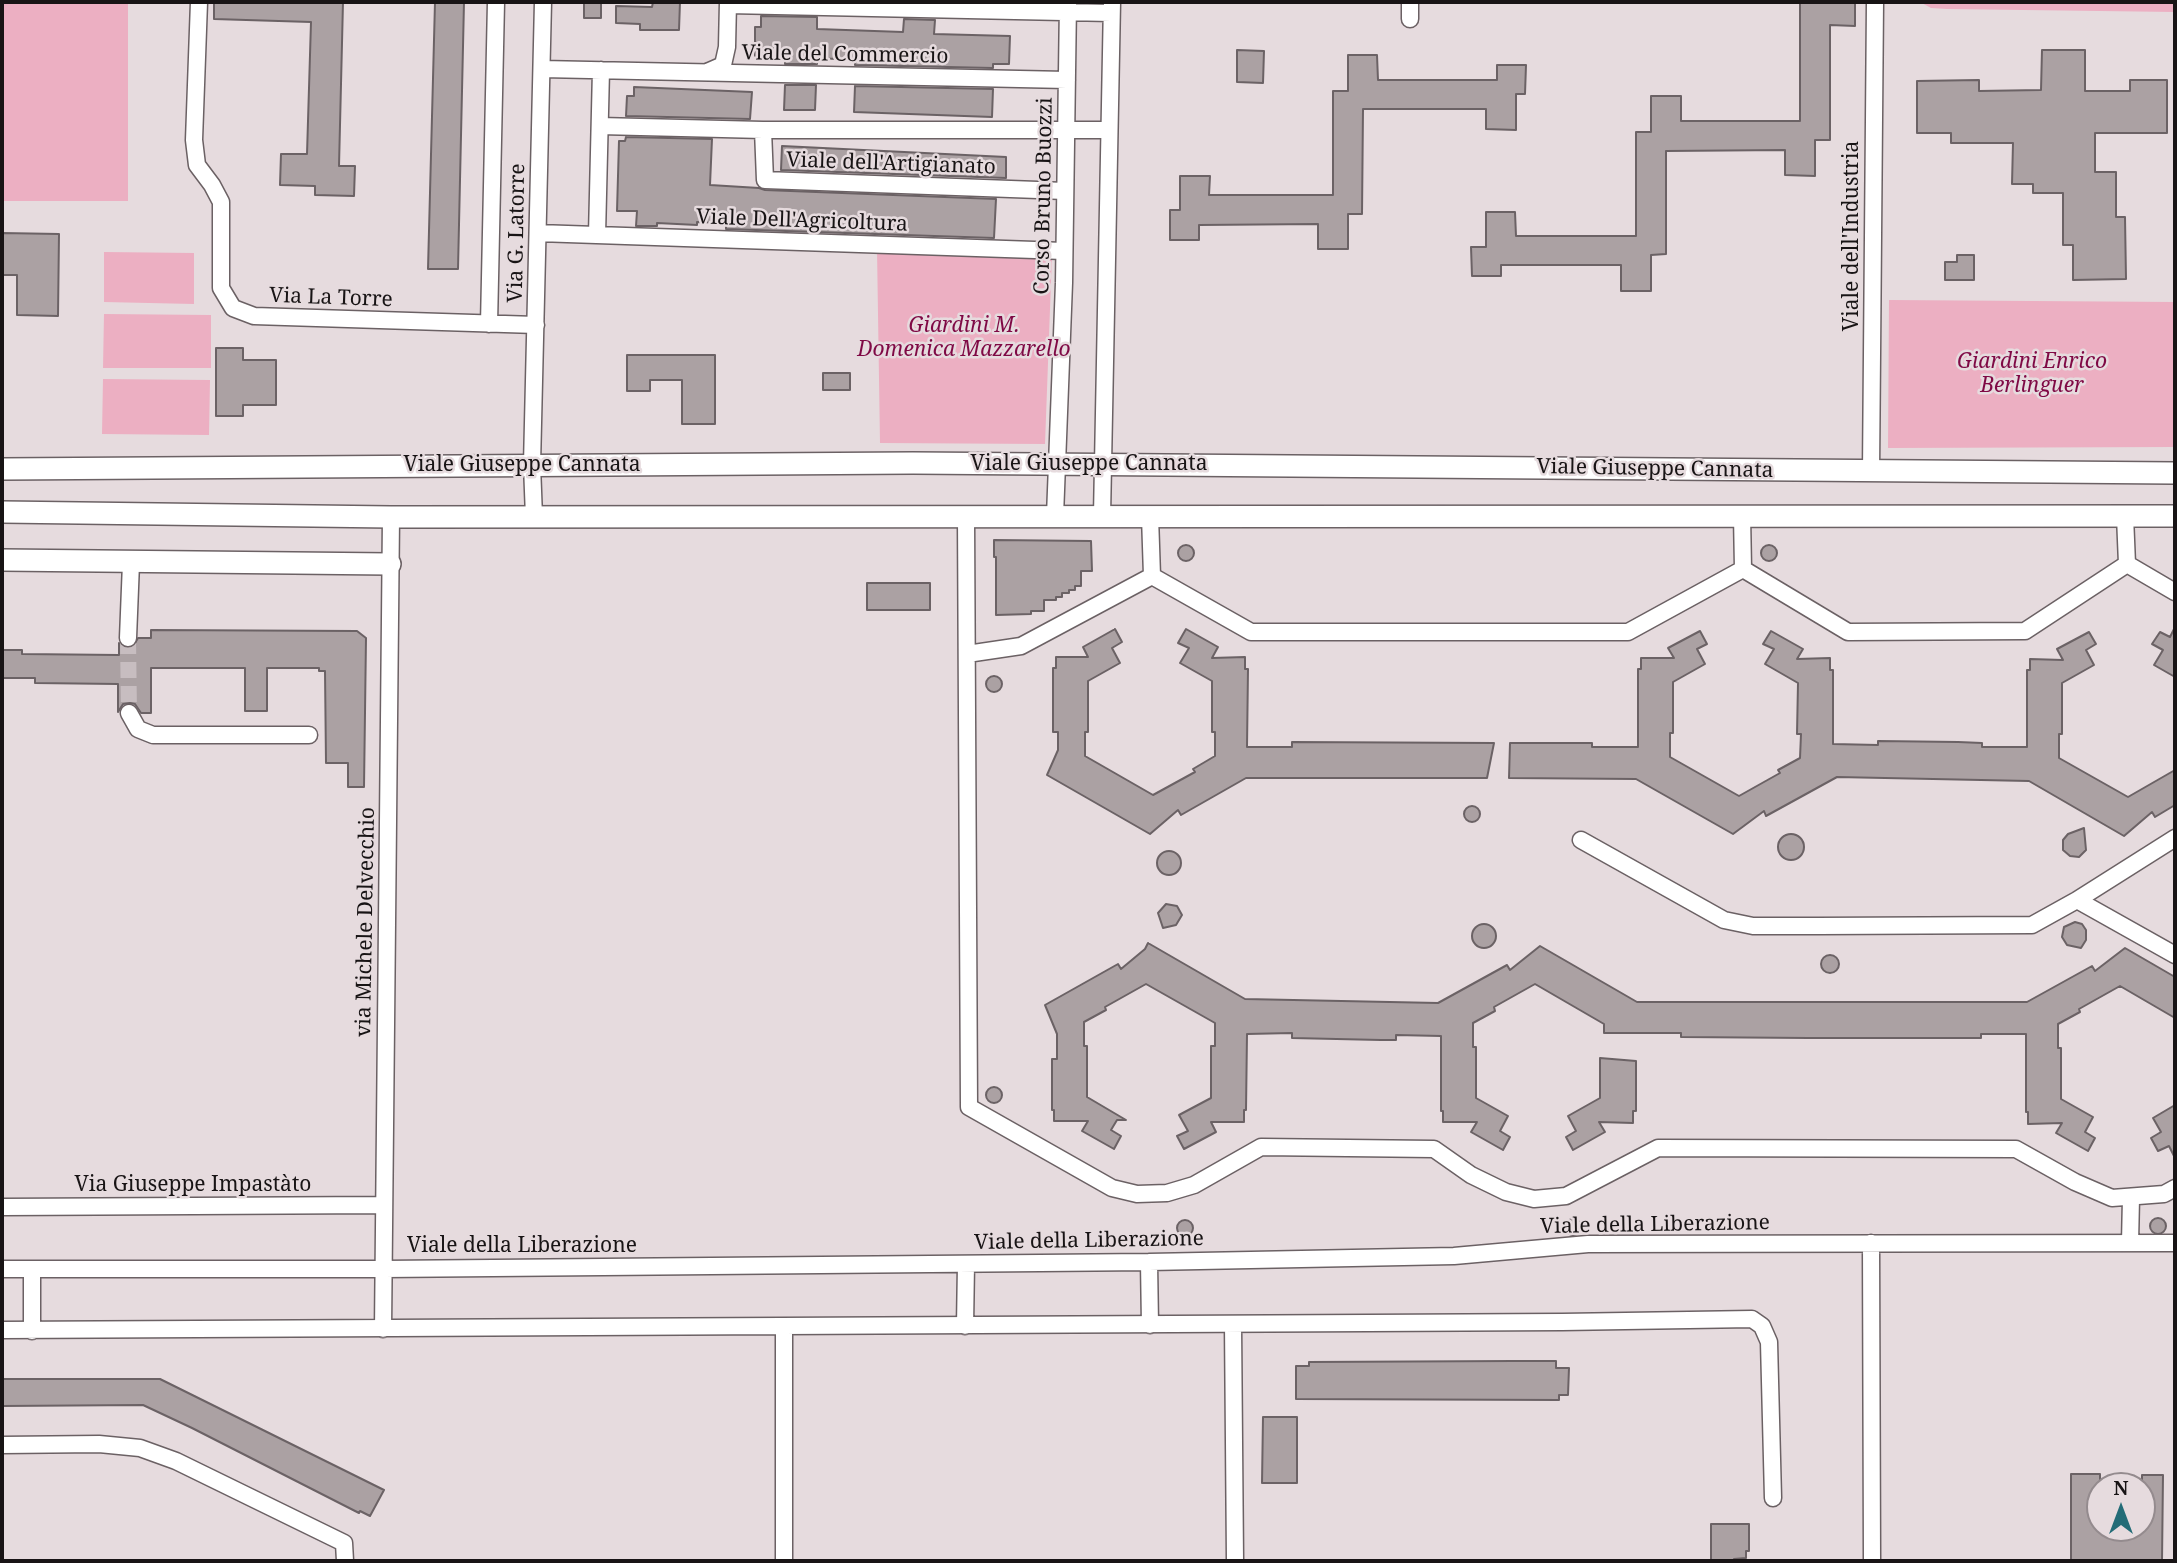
<!DOCTYPE html>
<meta charset="utf-8">
<style>
body{margin:0}
#map{position:relative;width:2177px;height:1563px;overflow:hidden;background:#e6dbde;font-family:"Noto Serif",serif}
canvas{display:block}
.frame{position:absolute;inset:0;border:4px solid #181415;pointer-events:none}
.north{position:absolute;left:2086px;top:1472px;width:70px;height:70px;box-sizing:border-box;background:#e6dbde;border:2px solid #948b8e;border-radius:50%;rotate:0deg;font-size:19px;font-weight:700;line-height:28px;text-align:center;color:#181415}
.north::after{content:'';display:block;margin:auto;width:24px;height:32px;background:#236c77;clip-path:polygon(50% 0,100% 100%,50% 72%,0 100%)}
</style>
<div id="map">
<canvas width="2177" height="1563"></canvas>
<div class="frame"></div>
<div class="north">N</div>
</div>
<script>
const context = document.querySelector('canvas').getContext('2d');
context.lineJoin = 'round';
function fill(path, color) { context.fillStyle = color; context.fill(path, 'evenodd'); }
const toPath = rows => new Path2D(rows.map(r => 'M' + r).join(''));
function strokePath(path, color, width, dash) { context.strokeStyle = color; context.lineWidth = width; context.lineCap = dash ? 'butt' : 'round'; context.setLineDash(dash || []); context.stroke(path); }
function drawText(font, color, halo, rows, align = 'center') {
  context.font = font + ' "Noto Serif",serif'; context.lineWidth = 5; context.setLineDash([]); context.textBaseline = 'middle'; context.strokeStyle = halo; context.fillStyle = color; for (const [text, x, y, turn = 0] of rows) {
    context.save(); context.translate(x, y); context.rotate((+turn || 0) * Math.PI / 180); context.textAlign = isNaN(turn) ? turn : align; if (halo) context.strokeText(text, 0, 0); context.fillText(text, 0, 0); context.restore();
  }
}
fill(toPath([
 [2,2,128,2,128,201,2,201],
 [1920,2,2175,2,2175,12,1947,9,1931,8],
 [877,249,1052,255,1045,444,880,443],
 [104,252,194,253,194,304,104,302],
 [1889,300,2175,302,2175,447,1888,448],
 [104,314,211,315,211,368,103,368],
 [103,379,210,380,209,435,102,434]
]), '#ecafc2');
const building = toPath([
 [214,2,343,2,339,166,355,166,354,196,315,195,315,186,280,185,281,154,307,154,311,22,214,19,214,2],
 [435,2,464,2,458,269,428,269,435,2],
 [584,2,601,2,601,18,584,18,584,2],
 [653,2,680,2,679,30,640,30,640,24,616,23,616,6,652,7,653,2],
 [1800,2,1855,2,1855,26,1830,25,1830,140,1815,140,1815,176,1785,175,1785,150,1666,151,1666,254,1651,255,1651,291,1621,291,1621,265,1501,265,1501,276,1472,276,1471,247,1486,247,1486,212,1515,212,1516,236,1636,236,1636,132,1651,132,1651,96,1681,96,1681,121,1800,121,1800,2],
 [761,16,817,17,817,29,903,32,904,19,935,20,934,34,1010,36,1009,64,993,64,993,68,855,65,855,60,817,58,817,64,785,64,786,57,755,56,755,27,761,27,761,16],
 [1237,50,1264,51,1263,83,1237,82,1237,50],
 [2042,50,2085,50,2085,91,2130,91,2130,80,2167,80,2167,133,2095,133,2095,172,2116,172,2116,217,2125,217,2126,279,2073,280,2073,245,2063,245,2063,193,2033,193,2033,184,2012,184,2013,143,1951,143,1951,133,1917,133,1917,81,1979,80,1979,91,2041,90,2042,50],
 [1348,55,1377,55,1378,80,1497,80,1497,65,1526,65,1525,94,1516,94,1516,130,1486,129,1486,109,1363,109,1362,214,1348,214,1348,249,1318,249,1318,224,1199,225,1199,240,1170,240,1170,210,1180,210,1180,176,1210,176,1209,195,1333,195,1333,91,1348,91,1348,55],
 [785,85,816,85,815,110,784,110,785,85],
 [855,86,993,89,992,117,854,112,855,86],
 [634,87,752,92,750,119,626,116,627,96,634,96,634,87],
 [626,137,712,139,710,185,759,188,765,190,996,199,994,238,726,229,726,223,697,222,697,225,657,223,657,226,636,226,637,211,617,211,619,141,625,141,626,137],
 [782,146,1006,157,1006,178,781,170,782,146],
 [2,233,59,234,58,316,17,315,17,275,2,275,2,233],
 [1957,255,1974,255,1974,280,1945,280,1945,262,1957,262,1957,255],
 [216,348,243,348,243,360,276,360,276,405,243,405,243,416,216,416,216,348],
 [627,355,715,355,715,424,682,424,682,380,650,380,650,391,627,391,627,355],
 [823,373,850,373,850,390,823,390,823,373],
 [994,540,1091,541,1092,571,1081,571,1081,586,1075,586,1075,590,1069,590,1069,593,1062,593,1062,597,1056,597,1056,600,1044,600,1044,611,1031,611,1031,614,996,615,996,557,994,557,994,540],
 '1761 553a8 8 0 1 1 16 0a8 8 0 1 1-16 0Z',
 '1178 553a8 8 0 1 1 16 0a8 8 0 1 1-16 0Z',
 [867,583,930,583,930,610,867,610,867,583],
 [2175,627,2175,677,2154,665,2163,650,2152,644,2160,632,2170,637,2175,627],
 [1115,629,1122,642,1112,648,1120,663,1088,681,1088,732,1085,732,1085,756,1153,795,1195,772,1193,769,1215,756,1215,732,1212,732,1212,681,1180,663,1189,648,1178,643,1186,629,1218,647,1212,658,1245,657,1245,669,1248,669,1247,747,1292,747,1292,742,1494,743,1487,778,1246,778,1181,815,1178,810,1150,834,1047,775,1058,750,1058,732,1053,732,1053,668,1056,668,1056,657,1088,657,1083,647,1115,629],
 [151,630,357,631,366,638,364,787,348,787,348,763,326,763,325,671,319,671,319,668,267,668,267,711,245,711,245,668,151,668,151,713,141,713,135,704,130,703,123,704,118,712,118,684,35,683,35,678,2,678,2,650,22,650,22,654,119,655,119,643,123,647,132,648,138,638,151,638,151,630],
 [1700,631,1707,644,1697,649,1705,664,1673,682,1673,733,1670,733,1670,757,1739,796,1780,773,1778,770,1800,758,1801,734,1797,734,1798,683,1765,664,1774,649,1763,644,1771,631,1803,649,1797,659,1830,658,1830,670,1833,670,1833,744,1878,745,1878,741,1958,742,1982,743,1982,747,2027,747,2027,670,2030,670,2030,659,2063,660,2057,649,2089,632,2096,644,2086,650,2094,665,2062,683,2062,734,2059,734,2059,758,2128,797,2175,770,2175,805,2155,817,2152,812,2124,836,2029,781,1837,777,1766,816,1764,811,1733,834,1636,779,1509,778,1510,743,1592,743,1592,747,1638,747,1638,669,1641,669,1641,658,1674,658,1668,648,1700,631],
 '986 684a8 8 0 1 1 16 0a8 8 0 1 1-16 0Z',
 '1464 814a8 8 0 1 1 16 0a8 8 0 1 1-16 0Z',
 [2084,828,2086,850,2079,857,2070,856,2063,850,2063,840,2068,834,2084,828],
 '1778 847a13 13 0 1 1 26 0a13 13 0 1 1-26 0Z',
 '1157 863a12 12 0 1 1 24 0a12 12 0 1 1-24 0Z',
 [1166,904,1177,906,1182,915,1176,925,1163,928,1158,913,1166,904],
 [2075,922,2082,924,2086,930,2086,940,2081,948,2067,945,2062,937,2064,927,2075,922],
 '1472 936a12 12 0 1 1 24 0a12 12 0 1 1-24 0Z',
 [1148,943,1245,999,1438,1003,1507,965,1510,970,1540,946,1637,1002,2027,1002,2092,966,2095,971,2125,948,2175,977,2175,1018,2120,986,2079,1009,2080,1012,2058,1024,2058,1048,2061,1048,2061,1099,2093,1117,2085,1132,2095,1138,2088,1151,2056,1133,2062,1123,2028,1124,2028,1112,2026,1112,2026,1034,1981,1034,1981,1038,1808,1038,1681,1037,1681,1033,1604,1033,1604,1024,1535,984,1494,1007,1495,1011,1473,1023,1473,1047,1476,1047,1476,1098,1508,1116,1500,1131,1510,1137,1503,1150,1471,1132,1477,1122,1443,1122,1443,1111,1441,1111,1441,1036,1396,1035,1396,1040,1381,1040,1292,1038,1292,1033,1247,1034,1246,1110,1244,1110,1244,1122,1211,1122,1216,1132,1184,1149,1177,1136,1188,1131,1179,1115,1211,1098,1211,1046,1215,1046,1215,1023,1146,984,1105,1007,1106,1010,1084,1022,1084,1046,1087,1046,1087,1097,1126,1120,1117,1120,1111,1130,1121,1136,1114,1149,1082,1131,1088,1121,1054,1121,1054,1110,1052,1110,1052,1059,1057,1059,1057,1034,1045,1005,1118,964,1121,969,1145,949,1148,943],
 '1821 964a9 9 0 1 1 18 0a9 9 0 1 1-18 0Z',
 [1600,1058,1636,1061,1636,1111,1633,1111,1633,1123,1599,1122,1605,1132,1573,1150,1566,1137,1576,1131,1568,1116,1600,1098,1600,1058],
 '986 1095a8 8 0 1 1 16 0a8 8 0 1 1-16 0Z',
 [2175,1105,2175,1158,2169,1146,2158,1151,2151,1138,2161,1132,2153,1118,2175,1105],
 '2150 1226a8 8 0 1 1 16 0a8 8 0 1 1-16 0Z',
 '1565 1227a8 8 0 1 1 16 0a8 8 0 1 1-16 0Z',
 '1177 1228a8 8 0 1 1 16 0a8 8 0 1 1-16 0Z',
 [1513,1361,1556,1361,1556,1368,1569,1368,1568,1395,1559,1395,1559,1400,1296,1399,1296,1366,1309,1366,1309,1362,1513,1361],
 [2,1379,160,1379,384,1490,370,1516,360,1511,359,1513,192,1428,143,1405,2,1406,2,1379],
 [1263,1417,1297,1417,1297,1483,1262,1483,1263,1417],
 [2071,1474,2100,1474,2100,1528,2142,1528,2142,1475,2163,1475,2162,1561,2071,1561,2071,1474],
 [1711,1524,1749,1524,1749,1551,1746,1551,1746,1558,1734,1559,1734,1561,1711,1561,1711,1524]
]);
fill(building, '#aba1a3');
strokePath(building, '#6b6265', 2);
strokePath(toPath([
 [128,638,129,713]
]), '#c7bdc0', 16, [16, 8]);
const street = toPath([
 [199,2,194,140,197,165,212,185,221,202,221,288,233,308,254,316,536,325],
 [728,5,1111,13],
 [1410,19,1410,2],
 [542,69,1067,80],
 [707,72,723,65,727,47,728,2],
 [600,126,763,130,1109,130],
 [763,130,765,180,1065,191],
 [538,233,1064,251],
 [597,235,601,70],
 [489,324,496,2],
 [1871,471,1875,2],
 [1742,515,1743,569],
 [1055,516,1064,283,1068,2],
 [1102,516,1112,2],
 [1150,516,1152,576],
 [2125,516,2127,564],
 [534,517,532,465,543,2],
 [966,517,969,1107,1112,1188,1137,1194,1167,1193,1194,1185,1261,1147,1434,1149,1471,1175,1506,1192,1534,1199,1566,1196,1658,1148,2016,1149,2075,1182,2112,1198,2164,1194,2175,1188],
 [1743,569,1848,632,2025,631,2127,564,2175,592],
 [128,638,131,563],
 [967,654,1021,646,1152,576,1251,632,1628,632,1743,569],
 [129,713,138,729,153,735,309,735],
 [1581,840,1724,920,1753,926,1818,926,2032,925,2077,900,2175,838],
 [2077,900,2175,955],
 [2,1207,384,1205],
 [1871,1243,1872,1561],
 [2130,1243,2131,1198],
 [1149,1262,1150,1325],
 [2,1269,384,1269,1149,1262,1454,1256,1588,1244,2175,1243],
 [1233,1324,1235,1561],
 [965,1326,966,1264],
 [784,1327,784,1561],
 [383,1329,391,517],
 [2,1330,1562,1322,1752,1319,1762,1326,1769,1342,1773,1498],
 [32,1331,32,1269],
 [2,1445,99,1444,140,1448,176,1461,344,1543,345,1561]
]);
const secondary = toPath([
 [2,469,913,463,2175,473],
 [2,512,391,517,2175,516],
 [2,560,390,564]
]);
strokePath(street, '#6b6164', 19);
strokePath(secondary, '#6b6164', 24);
strokePath(street, '#fff', 16);
strokePath(secondary, '#fff', 21);
drawText('21px', '#181415', '#e6dbde', [
 ["Viale del Commercio",845,55,1],
 ["Viale dell'Artigianato",891,164,2],
 ["Corso Bruno Buozzi",1044,196,-89],
 ["Viale Dell'Agricoltura",802,221,2],
 ["Via G. Latorre",517,233,-89],
 ["Viale dell'Industria",1852,236,-90],
 ["Via La Torre",331,298,2],
 ["Viale Giuseppe Cannata",1089,464],
 ["Viale Giuseppe Cannata",522,465],
 ["Viale Giuseppe Cannata",1655,469,1],
 ["via Michele Delvecchio",366,922,-89],
 ["Via Giuseppe Impastàto",193,1185],
 ["Viale della Liberazione",1655,1225,-1],
 ["Viale della Liberazione",1089,1241,-1],
 ["Viale della Liberazione",522,1246]
]);
drawText('italic 21px', '#7f0945', '#e6dbde', [
 ["Giardini M.",964,326],
 ["Domenica Mazzarello",964,350],
 ["Giardini Enrico",2032,362],
 ["Berlinguer",2032,386]
]);
</script>
